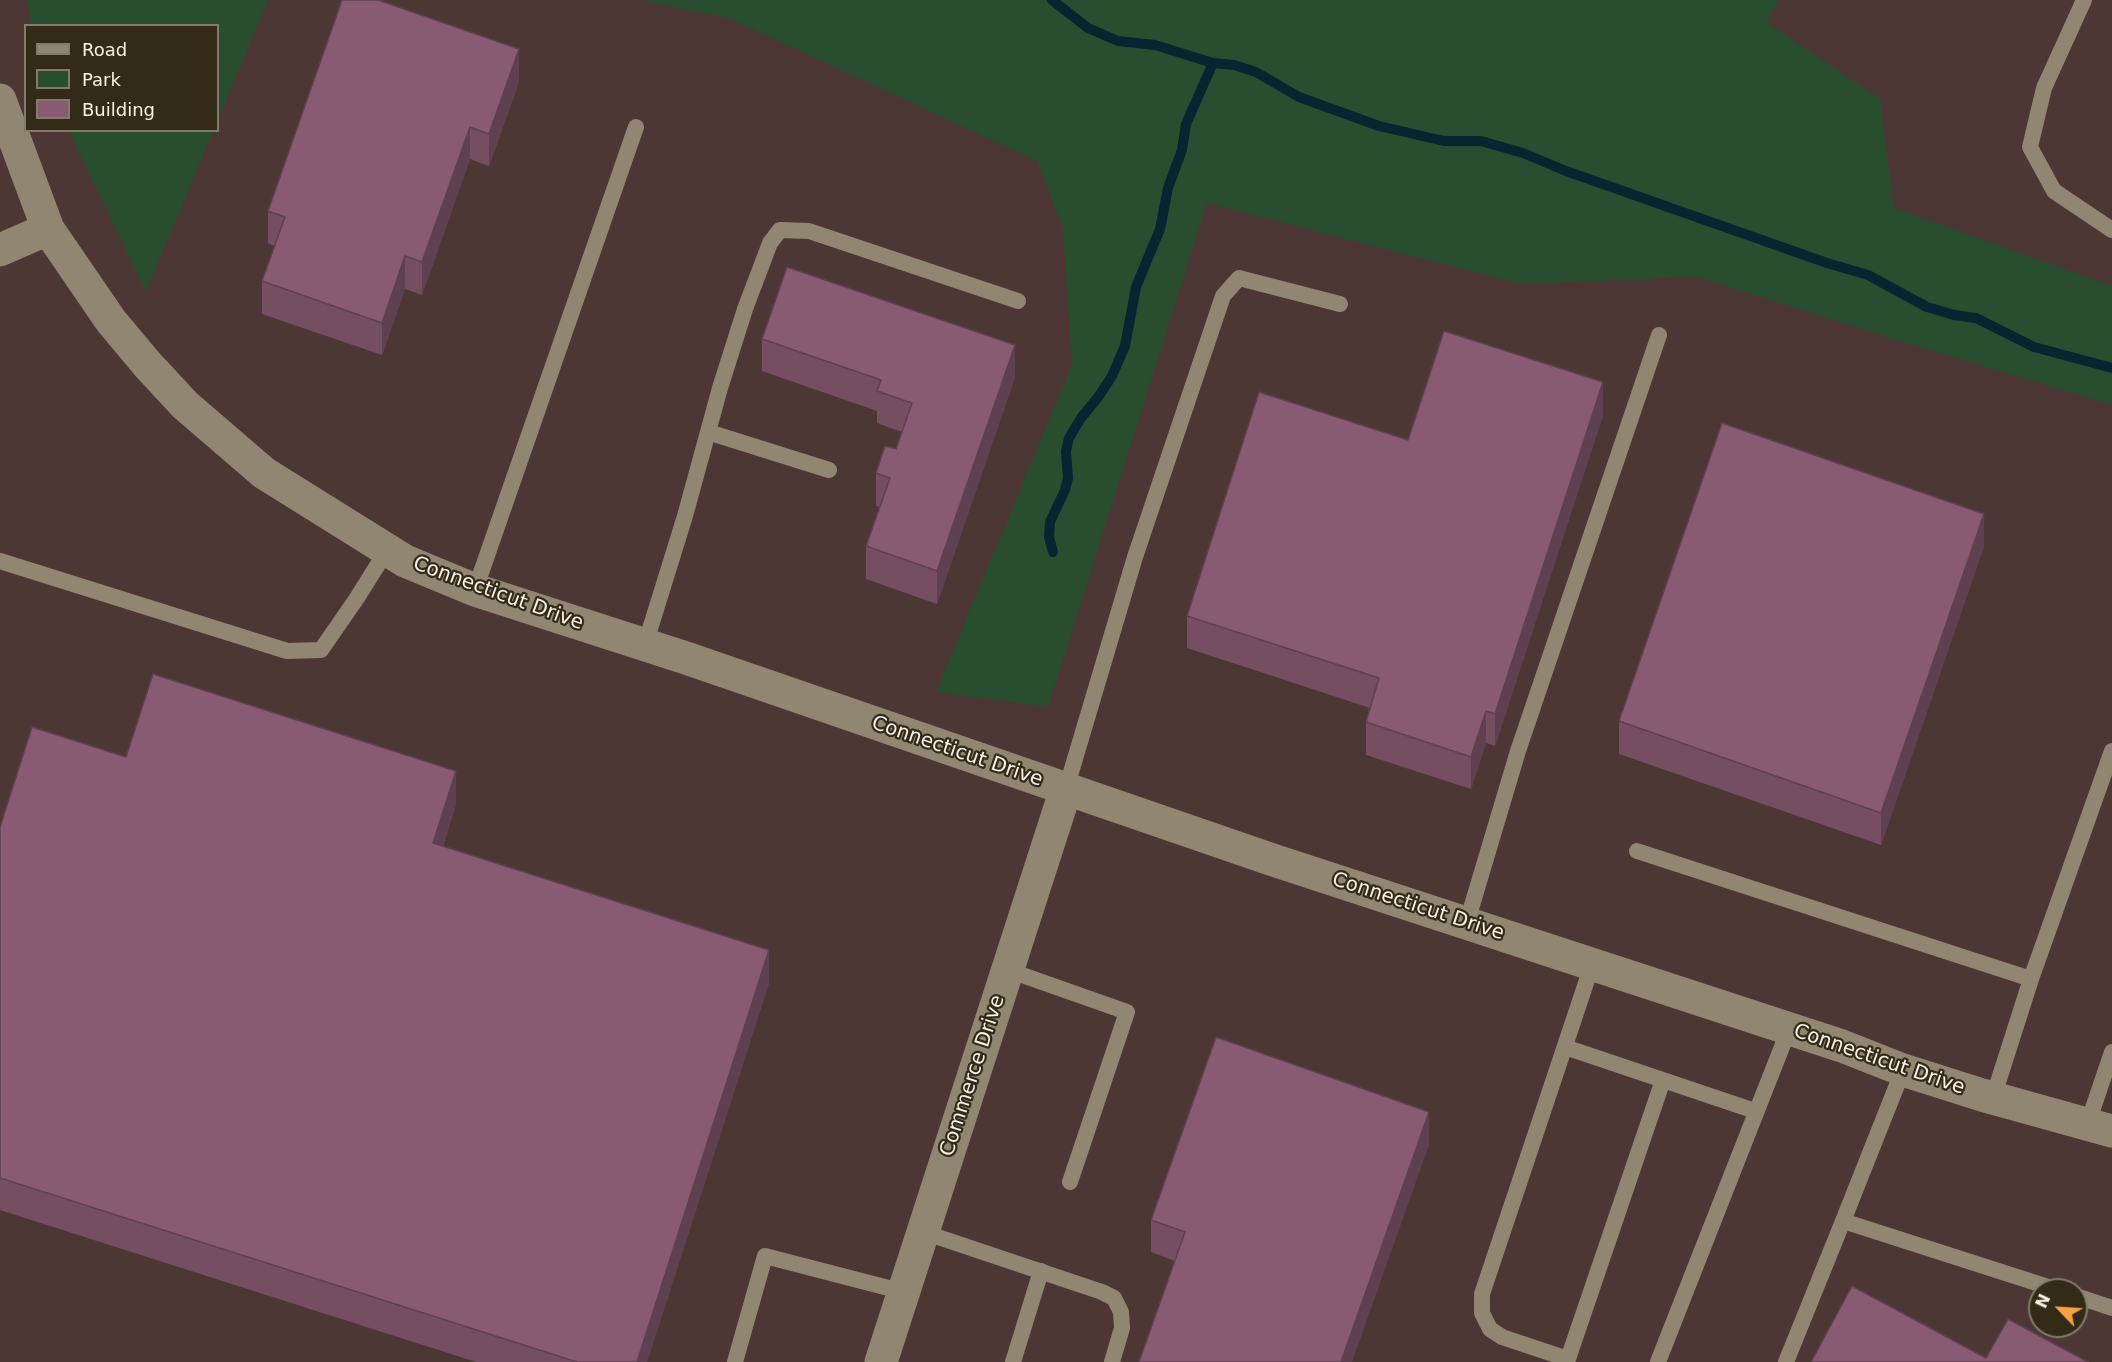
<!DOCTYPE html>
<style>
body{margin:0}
#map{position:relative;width:2112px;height:1362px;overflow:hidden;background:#3e3422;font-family:"DejaVu Sans",sans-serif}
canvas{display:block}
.legend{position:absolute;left:24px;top:24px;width:195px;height:108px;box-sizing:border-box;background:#342a18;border:2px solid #827a6a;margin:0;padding:8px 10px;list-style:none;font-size:18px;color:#f8f1e6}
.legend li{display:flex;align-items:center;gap:12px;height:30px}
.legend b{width:30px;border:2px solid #827a6a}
.north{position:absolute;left:2028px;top:1278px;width:60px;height:60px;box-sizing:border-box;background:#342a18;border:2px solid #827a6a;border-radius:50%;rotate:295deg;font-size:16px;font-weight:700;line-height:24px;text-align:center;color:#f8f1e6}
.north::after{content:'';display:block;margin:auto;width:21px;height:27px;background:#f5a345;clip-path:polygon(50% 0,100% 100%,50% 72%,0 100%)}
</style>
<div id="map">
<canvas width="2112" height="1362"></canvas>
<ul class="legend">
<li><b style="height:8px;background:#918671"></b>Road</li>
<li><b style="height:16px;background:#294e2f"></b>Park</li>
<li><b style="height:16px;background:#885b72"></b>Building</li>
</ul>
<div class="north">N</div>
</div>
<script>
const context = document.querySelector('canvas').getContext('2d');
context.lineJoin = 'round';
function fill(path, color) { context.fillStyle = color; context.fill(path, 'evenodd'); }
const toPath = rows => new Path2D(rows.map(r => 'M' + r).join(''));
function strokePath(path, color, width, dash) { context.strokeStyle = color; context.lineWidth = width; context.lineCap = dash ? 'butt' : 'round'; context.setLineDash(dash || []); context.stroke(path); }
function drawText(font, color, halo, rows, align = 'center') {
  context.font = font + ' "DejaVu Sans",sans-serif'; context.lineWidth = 4.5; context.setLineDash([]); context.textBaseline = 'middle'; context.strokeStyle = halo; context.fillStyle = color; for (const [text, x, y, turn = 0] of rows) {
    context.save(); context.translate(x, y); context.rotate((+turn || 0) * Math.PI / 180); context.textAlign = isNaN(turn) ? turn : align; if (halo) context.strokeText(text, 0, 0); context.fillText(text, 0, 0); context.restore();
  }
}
fill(toPath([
 [0,0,2112,0,2112,1362,0,1362],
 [26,26,218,26,218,130,26,130],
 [2040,1290,2076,1290,2076,1326,2040,1326]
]), '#4c3735');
fill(toPath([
 [28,0,268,0,218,120,218,26,30,25],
 [640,0,1778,0,1766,22,1880,99,1894,208,2112,286,2112,405,1906,343,1697,277,1520,284,1207,203,1048,707,936,692,1072,365,1063,228,1037,161,731,19],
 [69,131,213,131,146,292]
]), '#294e2f');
strokePath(toPath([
 [1052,0,1088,28,1118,41,1155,45,1213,63,1234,65,1256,72,1299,97,1379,126,1444,141,1481,141,1523,153,1566,171,1827,263,1868,275,1927,307,1954,315,1976,318,2034,347,2112,368],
 [1053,552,1049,537,1050,522,1065,490,1068,478,1066,451,1069,438,1081,418,1099,396,1112,376,1125,346,1136,287,1160,229,1168,188,1182,150,1186,124,1213,63]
]), '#082430', 10);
strokePath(toPath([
 [2084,0,2044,88,2030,147,2054,191,2112,230],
 [708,432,829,470],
 [0,561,287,651,321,650,357,598,387,550],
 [475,590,636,127],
 [645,645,685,516,720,388,745,309,770,243,780,230,809,231,1018,301],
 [1066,789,1135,557,1223,296,1239,278,1340,304],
 [1637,851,2031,979,1993,1098],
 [1467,922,1518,751,1659,335],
 [1592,965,1482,1294,1482,1313,1490,1329,1502,1337,1568,1359,1663,1080],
 [1008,970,1127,1012,1070,1182],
 [2031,979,2112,751],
 [1565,1047,1755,1111],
 [1903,1070,1843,1221,2058,1290],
 [2088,1123,2112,1052],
 [923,1232,1102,1292,1114,1298,1121,1312,1122,1328,1112,1362],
 [2076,1296,2112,1308],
 [735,1362,765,1256,904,1292],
 [1013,1362,1041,1271],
 [1658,1362,1789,1029],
 [1786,1362,1843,1221]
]), '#918671', 16);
strokePath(toPath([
 [0,100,48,229,111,321,147,364,185,405,264,473,405,561,475,590,686,658,1273,860,1842,1046,1903,1070,1982,1095,2112,1131],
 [0,250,48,229],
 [881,1362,1066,789]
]), '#918671', 33);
fill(toPath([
 [519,82,489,166,470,159,422,295,405,289,382,355,262,314,262,281,274,246,268,243,268,211],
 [762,339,1015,377,937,604,866,579,866,546,880,507,876,506,876,473,896,449,902,432,877,423,877,411,762,371],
 [1603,415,1495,746,1486,743,1471,789,1366,755,1366,722,1370,708,1187,648,1187,616,1408,440],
 [1984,546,1881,845,1619,754,1619,721],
 [126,757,456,804,443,846,769,983,647,1362,476,1362,0,1210,0,827],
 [1429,1145,1175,1261,1151,1252,1151,1220]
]), '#754e62');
fill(toPath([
 [519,49,519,82,489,166,489,134],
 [470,127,470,159,422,295,422,262],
 [405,256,405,289,382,355,382,323],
 [1015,345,1015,377,937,604,937,571],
 [1603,382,1603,415,1495,746,1495,714],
 [1984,514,1984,546,1881,845,1881,813],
 [1486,711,1486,743,1471,789,1471,757],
 [456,771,456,804,433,875,433,843],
 [769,950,769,983,647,1362,637,1362],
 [1429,1112,1429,1145,1352,1362,1341,1362]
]), '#5f4050');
const building = toPath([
 [342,0,378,0,519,49,489,134,470,127,422,262,405,256,382,323,262,281,285,217,268,211,342,0],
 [787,267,1015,345,937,571,866,546,890,478,876,473,885,446,896,449,912,403,877,391,881,380,762,339,787,267],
 [1444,331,1603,382,1495,714,1486,711,1471,757,1366,722,1379,678,1187,616,1259,392,1408,440,1444,331],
 [1722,423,1984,514,1881,813,1619,721,1722,423],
 [153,674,456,771,433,843,769,950,637,1362,577,1362,0,1178,0,827,32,727,126,757,153,674],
 [1216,1037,1429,1112,1341,1362,1139,1362,1185,1232,1151,1220,1216,1037],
 [1852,1286,1986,1358,2008,1319,2088,1362,1811,1362,1852,1286]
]);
fill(building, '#885b72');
strokePath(building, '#5f4050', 1.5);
drawText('20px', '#f8f1e6', '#342a18', [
 ["Connecticut Drive",498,594,20],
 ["Connecticut Drive",957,752,19],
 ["Connecticut Drive",1418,907,18],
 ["Connecticut Drive",1879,1060,19],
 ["Commerce Drive",973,1076,-72]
]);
</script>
